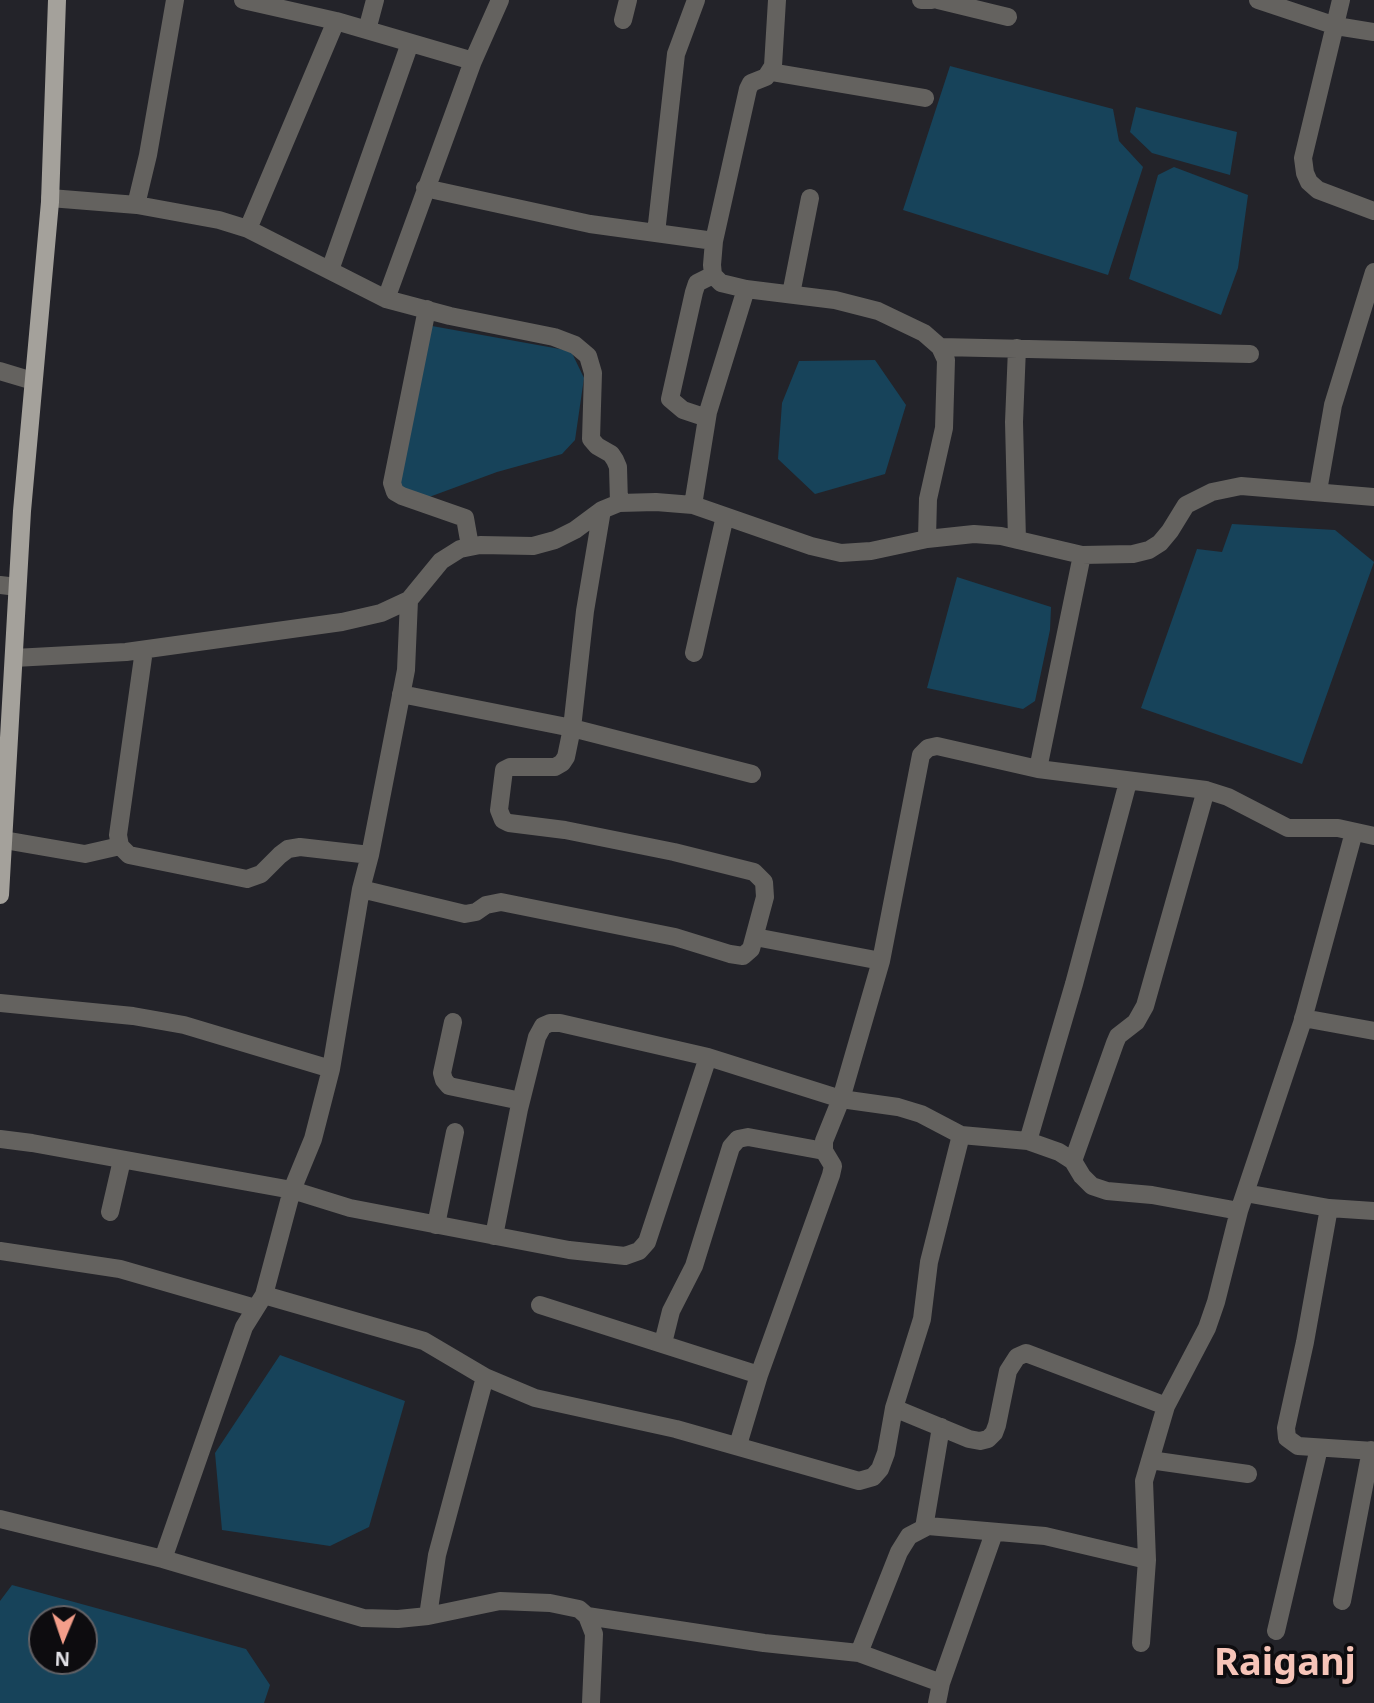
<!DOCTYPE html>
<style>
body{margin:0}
#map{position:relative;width:1374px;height:1703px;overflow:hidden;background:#232329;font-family:"Noto Sans",sans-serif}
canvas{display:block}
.north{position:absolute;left:28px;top:1605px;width:70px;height:70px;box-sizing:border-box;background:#0d0c0f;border:2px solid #626165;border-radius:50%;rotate:182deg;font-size:19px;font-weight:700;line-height:28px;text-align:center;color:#e2e1e6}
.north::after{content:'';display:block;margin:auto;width:24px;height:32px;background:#f49e8a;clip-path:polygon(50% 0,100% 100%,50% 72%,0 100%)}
</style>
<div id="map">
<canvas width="1374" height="1703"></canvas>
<div class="north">N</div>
</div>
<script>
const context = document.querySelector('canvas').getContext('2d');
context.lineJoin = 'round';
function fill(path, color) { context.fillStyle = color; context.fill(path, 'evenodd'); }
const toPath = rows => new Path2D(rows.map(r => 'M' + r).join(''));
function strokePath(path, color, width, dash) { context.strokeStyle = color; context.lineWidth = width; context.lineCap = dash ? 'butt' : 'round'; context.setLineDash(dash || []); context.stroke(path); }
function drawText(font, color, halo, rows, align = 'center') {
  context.font = font + ' "Noto Sans",sans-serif'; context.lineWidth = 7; context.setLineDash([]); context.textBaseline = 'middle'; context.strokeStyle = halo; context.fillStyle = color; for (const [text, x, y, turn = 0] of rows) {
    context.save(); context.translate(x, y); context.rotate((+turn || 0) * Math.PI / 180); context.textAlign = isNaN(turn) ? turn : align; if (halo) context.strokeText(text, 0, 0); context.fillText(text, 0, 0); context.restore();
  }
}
fill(toPath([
 [950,66,1113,109,1119,141,1143,167,1108,275,903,210],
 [1136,107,1237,132,1230,175,1152,153,1130,132],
 [1174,167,1248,195,1238,268,1221,315,1129,279,1158,175],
 [432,326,571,351,584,378,575,440,562,454,497,472,421,500,398,487],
 [875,360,906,405,885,474,815,494,778,459,782,403,799,361],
 [1232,524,1335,530,1374,562,1302,764,1141,708,1197,549,1222,552],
 [957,577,1051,607,1050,630,1035,701,1023,709,927,688],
 [280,1355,405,1401,369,1527,330,1546,222,1530,215,1453],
 [12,1585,246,1649,270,1685,264,1703,0,1703,0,1601],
 [42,1619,84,1619,84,1661,42,1661]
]), '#17435a');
strokePath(toPath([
 [243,0,336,21,473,61],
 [777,0,773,66,766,77,751,83,748,89,714,241,712,265,713,275,721,283,746,289,835,300,878,311,924,333,940,347,946,360,944,428,928,499,927,539],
 [921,0,932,0],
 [938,0,1008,17],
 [1258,0,1336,26,1374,32],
 [1341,0,1303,158,1305,173,1309,182,1318,190,1374,211],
 [623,20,628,0],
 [367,30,375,0],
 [771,72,925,98],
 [425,188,590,224,714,241],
 [50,198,137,205,219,220,248,229,386,299,450,316,554,337,575,345,588,356,593,373,591,439,597,446,611,454,615,460,618,467,619,503],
 [136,205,148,155,175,0],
 [248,229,336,21],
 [656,233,676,54,696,0],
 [330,270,410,43],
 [791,294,810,198],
 [386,299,473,61,500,0],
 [427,309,392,483,395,492,402,496,465,518,470,546],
 [940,347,1250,354],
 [1017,348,1014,422,1017,540],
 [0,371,33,381],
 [707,418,683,410,670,399,694,292,697,283,713,275],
 [1318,491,1333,405,1374,272],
 [693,505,708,412,746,289],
 [0,585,17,587],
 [144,650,118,835,120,846,129,855,247,879,261,874,280,855,288,849,300,847,370,855],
 [694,653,725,516],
 [14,658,126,652,342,622,381,613,409,600,441,561,460,549,480,545,533,546,555,540,575,530,602,510,619,503,656,502,693,505,811,546,841,553,871,551,927,539,974,534,1001,536,1082,555,1133,554,1149,550,1160,543,1170,531,1186,505,1212,492,1241,486,1374,497],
 [401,694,572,728,752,774],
 [1038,769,1082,555],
 [4,840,85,854,120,846],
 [361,889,465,914,476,912,486,905,501,902,675,937,730,954,743,956,751,949,765,897,764,882,754,872,674,852,565,830,509,823,503,820,499,810,504,770,510,767,555,767,562,763,566,757,572,728,585,611,602,510],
 [755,937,881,961],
 [0,1003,133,1016,184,1025,331,1069],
 [1303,1018,1374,1031],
 [453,1022,442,1073,444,1080,449,1086,521,1101],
 [0,1139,32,1143,292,1190,350,1208,569,1250,625,1256,639,1251,647,1242,708,1057],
 [1028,1141,1074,984,1128,782],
 [1073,1161,1115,1043,1118,1036,1136,1022,1145,1006,1206,790],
 [1245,1193,1329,1208,1374,1211],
 [1329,1208,1305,1342,1286,1428,1287,1438,1298,1446,1374,1451],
 [110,1212,122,1160],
 [436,1225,455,1132],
 [494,1236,519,1109,537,1037,543,1026,550,1023,560,1023,708,1057,841,1099,898,1107,921,1114,961,1135,1028,1141,1059,1152,1073,1161,1082,1176,1092,1186,1107,1191,1152,1195,1239,1211],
 [0,1251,120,1269,255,1308],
 [264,1295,424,1341,485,1377,535,1398,676,1429,859,1481,873,1477,880,1469,886,1453,894,1408,922,1319,929,1262,961,1135],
 [540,1305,759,1375],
 [663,1343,671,1311,694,1266,731,1147,738,1139,748,1137,824,1151],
 [894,1408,969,1439,980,1441,988,1439,994,1433,997,1425,1008,1371,1017,1357,1026,1353,1166,1406],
 [738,1445,759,1375,831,1175,833,1166,824,1151,824,1141,841,1099,881,961,921,755,928,748,937,746,1038,769,1206,790,1228,797,1288,828,1338,828,1374,836],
 [1150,1460,1248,1474],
 [0,1519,163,1559,363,1618,398,1619,428,1616,500,1601,550,1603,579,1609,587,1616,594,1634,591,1703],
 [924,1528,941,1427],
 [163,1559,244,1327,264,1295,292,1190,313,1139,331,1069,361,889,370,855,406,670,409,600],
 [1342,1601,1371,1450],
 [428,1616,437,1555,485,1377],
 [587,1616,764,1643,859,1653,941,1683],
 [1276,1631,1319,1448],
 [1141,1643,1147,1560,1144,1481,1166,1406,1207,1328,1216,1302,1239,1211,1302,1023,1354,832],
 [859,1653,899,1552,909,1536,928,1526,1045,1536,1147,1560],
 [937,1703,941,1683,994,1533]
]), '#64625f', 18);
strokePath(toPath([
 [0,895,22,511,50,202,57,0]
]), '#a4a19b', 18);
drawText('bold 38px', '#f6c4b8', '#0d0c0f', [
 ["Raiganj",1285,1664]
]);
</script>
